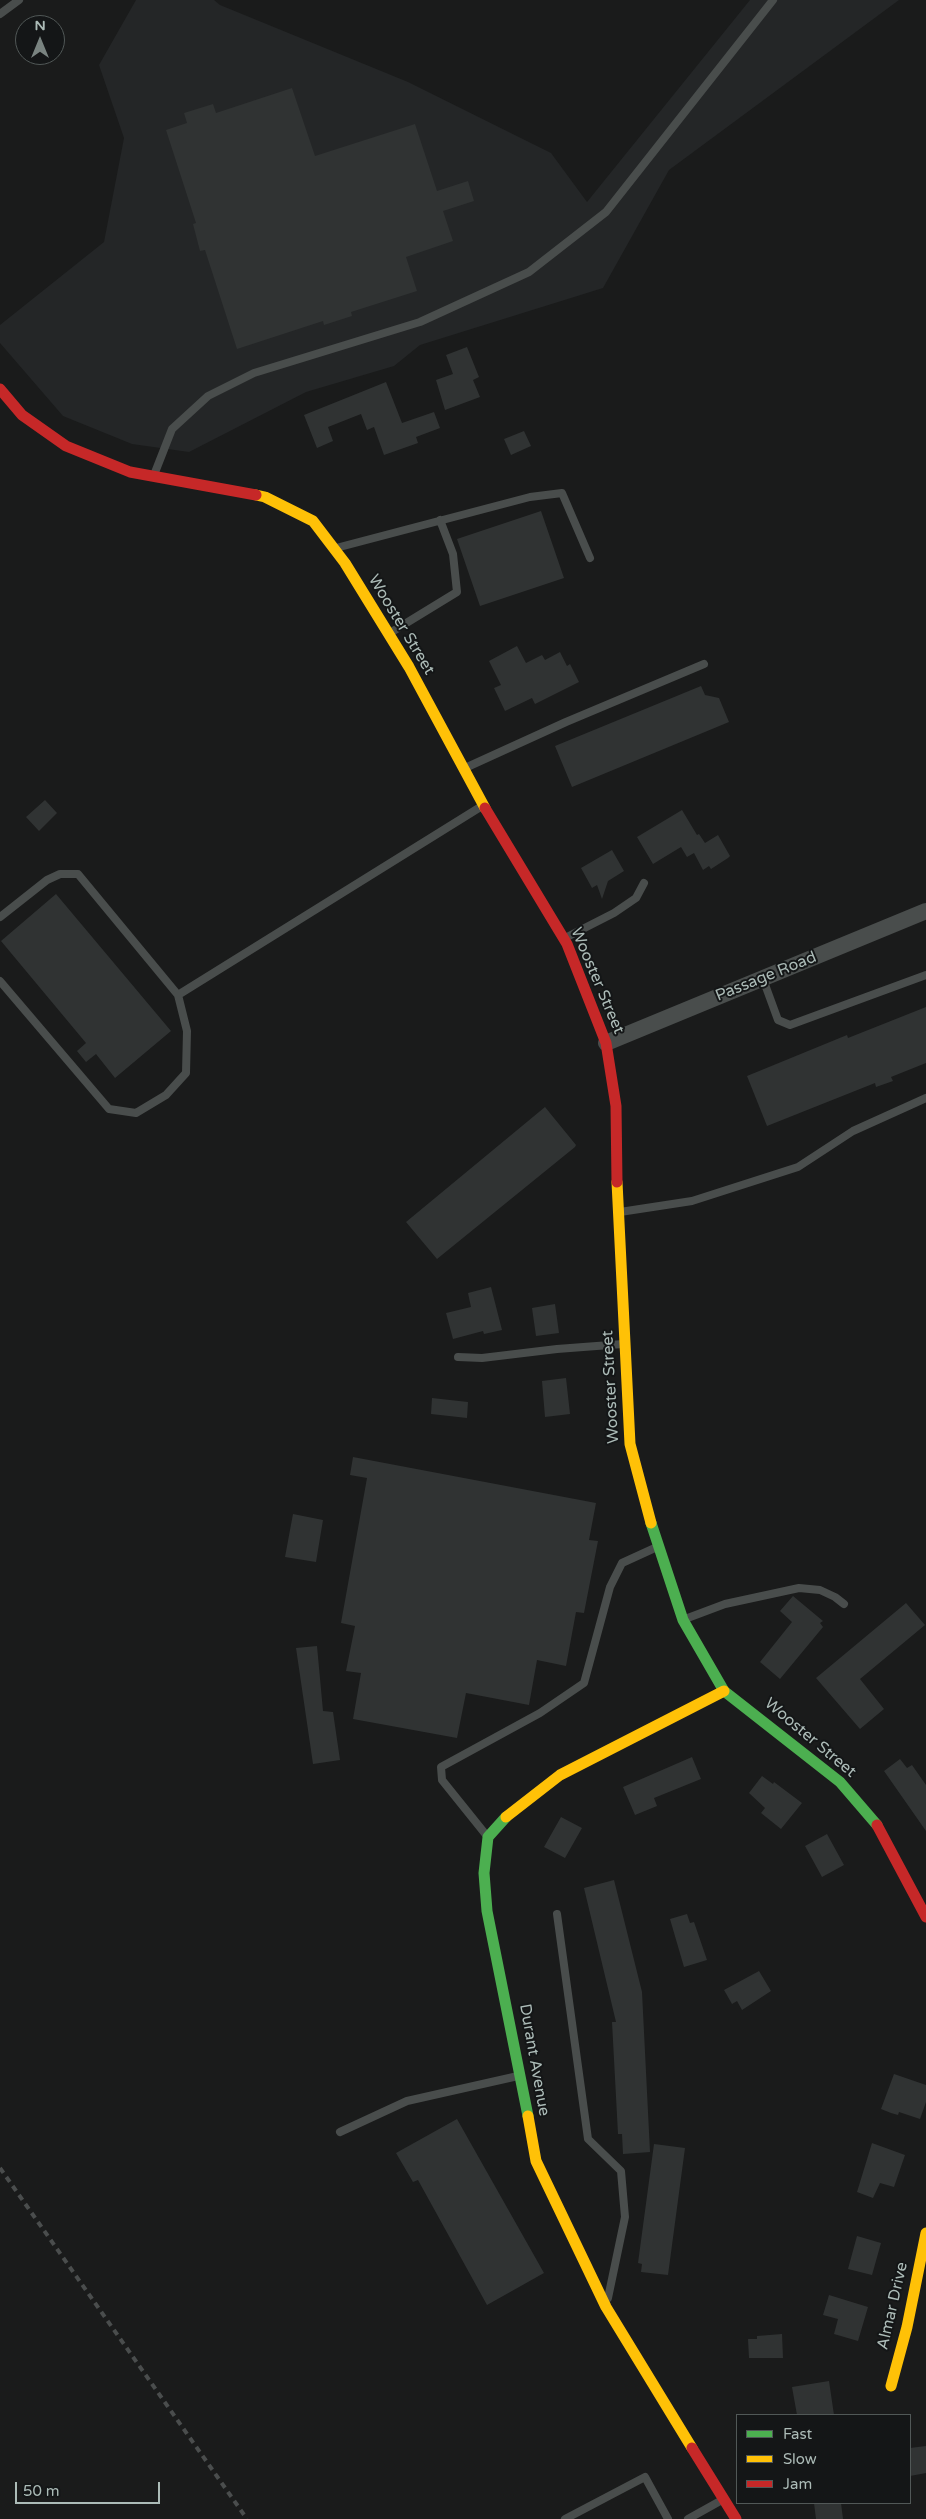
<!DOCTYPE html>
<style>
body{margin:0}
#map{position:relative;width:926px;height:2519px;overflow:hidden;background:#1a1b1b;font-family:"Varela Round",sans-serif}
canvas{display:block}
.legend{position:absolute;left:736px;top:2414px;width:175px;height:90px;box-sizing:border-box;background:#141617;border:1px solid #515857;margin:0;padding:6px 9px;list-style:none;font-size:15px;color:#acbbb7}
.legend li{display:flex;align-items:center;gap:10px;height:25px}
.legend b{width:25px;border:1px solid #515857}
.north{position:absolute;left:15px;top:15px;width:50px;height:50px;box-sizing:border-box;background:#141617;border:1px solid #515857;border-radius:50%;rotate:0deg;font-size:14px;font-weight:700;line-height:20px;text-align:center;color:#acbbb7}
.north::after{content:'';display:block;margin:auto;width:18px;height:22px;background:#798380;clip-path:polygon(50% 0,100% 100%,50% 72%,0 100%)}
.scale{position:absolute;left:15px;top:2482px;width:145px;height:22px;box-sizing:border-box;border:2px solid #acbbb7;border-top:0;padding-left:6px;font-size:15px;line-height:18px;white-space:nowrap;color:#acbbb7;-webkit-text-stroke:4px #141617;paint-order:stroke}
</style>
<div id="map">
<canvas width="926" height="2519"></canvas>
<ul class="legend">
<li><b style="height:6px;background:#4caf50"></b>Fast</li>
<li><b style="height:6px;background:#ffc107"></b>Slow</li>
<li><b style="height:6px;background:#c62828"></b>Jam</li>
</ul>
<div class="north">N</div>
<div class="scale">50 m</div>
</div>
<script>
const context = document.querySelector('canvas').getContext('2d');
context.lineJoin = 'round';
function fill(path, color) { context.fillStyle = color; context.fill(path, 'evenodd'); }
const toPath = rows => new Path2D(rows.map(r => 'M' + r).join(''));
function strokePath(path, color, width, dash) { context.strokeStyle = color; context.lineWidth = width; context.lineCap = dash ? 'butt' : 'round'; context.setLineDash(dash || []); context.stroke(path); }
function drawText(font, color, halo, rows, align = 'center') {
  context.font = font + ' "Varela Round",sans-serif'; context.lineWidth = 4; context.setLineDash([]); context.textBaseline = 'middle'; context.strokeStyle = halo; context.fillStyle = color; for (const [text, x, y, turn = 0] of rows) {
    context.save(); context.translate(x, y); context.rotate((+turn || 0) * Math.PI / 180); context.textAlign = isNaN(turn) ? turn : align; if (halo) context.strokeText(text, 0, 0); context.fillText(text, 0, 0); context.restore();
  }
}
fill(toPath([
 [136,0,214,0,220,5,408,82,551,153,587,202,750,0,899,0,669,170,603,288,420,345,394,366,306,392,189,452,132,444,63,416,0,343,0,325,104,242,124,138,99,65]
]), '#242627');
fill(toPath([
 [292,88,315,156,415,124,437,191,468,181,474,201,443,211,453,241,406,257,417,291,351,312,352,316,324,325,323,321,237,349,205,250,200,251,193,224,196,223,166,130,187,123,184,113,213,104,216,113],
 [467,347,479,377,473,380,480,397,445,410,436,380,453,374,446,355],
 [386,382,402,423,434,412,440,428,416,437,418,443,384,455,374,427,367,430,361,414,328,427,333,441,317,448,304,415],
 [524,431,531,446,511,455,504,439],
 [541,511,564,578,480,606,457,539],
 [517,646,526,663,542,655,545,660,560,652,567,666,570,664,579,682,535,704,532,698,505,711,494,688,501,685,489,661],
 [701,686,705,695,719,698,729,722,572,787,555,746],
 [45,800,57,813,39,831,26,817],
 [682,810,697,835,699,834,705,843,718,835,730,856,728,858,711,869,709,866,703,870,694,853,687,857,681,847,653,864,637,837],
 [612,850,624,871,608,881,602,899,597,885,592,888,581,868],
 [56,894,171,1031,115,1078,96,1054,86,1062,77,1051,86,1043,1,941],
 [926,1007,926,1063,891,1077,893,1081,876,1087,875,1083,767,1126,747,1076,847,1035,848,1038],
 [545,1107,576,1145,575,1147,437,1259,406,1222],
 [491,1287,502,1330,484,1334,483,1331,453,1339,446,1313,471,1307,468,1293],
 [555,1304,559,1333,536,1336,532,1308],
 [566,1378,570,1414,545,1417,542,1381],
 [432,1398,468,1402,467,1418,431,1414],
 [353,1457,596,1503,589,1540,598,1541,584,1613,576,1612,566,1666,537,1660,529,1705,466,1693,457,1738,353,1719,361,1673,346,1671,355,1626,341,1623,367,1478,350,1475],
 [293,1514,323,1520,316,1562,285,1557],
 [793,1596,823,1621,820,1623,823,1627,780,1679,760,1662,792,1622,780,1611],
 [906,1603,925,1625,860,1679,884,1709,860,1729,816,1678],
 [317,1646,323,1711,333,1712,340,1760,313,1764,296,1648],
 [692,1757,701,1779,654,1798,657,1806,635,1815,623,1787],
 [900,1759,907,1768,912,1765,926,1785,926,1831,884,1771],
 [762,1776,773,1784,774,1782,802,1803,781,1829,761,1813,765,1808,749,1793],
 [561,1817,582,1828,565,1858,544,1847],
 [827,1834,844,1865,822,1877,805,1846],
 [614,1880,642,1992,650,2152,623,2154,622,2134,618,2134,612,2022,616,2022,584,1888],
 [687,1914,690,1923,694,1922,707,1960,684,1967,670,1919],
 [759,1971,771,1991,742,2010,737,2001,732,2004,724,1990],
 [894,2074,926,2085,926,2102,920,2119,899,2112,898,2115,891,2113,881,2109],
 [457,2119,544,2273,487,2305,418,2180,413,2182,396,2153],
 [872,2143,905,2155,894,2187,880,2183,873,2198,857,2192],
 [654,2144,685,2148,668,2275,641,2272,642,2264,638,2263],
 [857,2236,881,2243,872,2275,848,2269],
 [829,2295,868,2307,858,2341,834,2334,838,2319,823,2315],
 [782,2334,783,2358,749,2358,748,2339,757,2339,757,2336],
 [829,2381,834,2415,797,2415,792,2387],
 [926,2446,926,2473,910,2476,910,2448],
 [814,2503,841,2503,843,2519,816,2519]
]), '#303333');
strokePath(toPath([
 [0,14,19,0],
 [154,475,172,429,208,396,254,373,420,322,529,272,606,212,773,0],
 [336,548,530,497,562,493,590,558],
 [390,633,457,592,453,554,440,520],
 [465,768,566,722,704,664],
 [0,917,47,880,60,874,78,874,178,995,187,1031,186,1073,166,1095,136,1113,109,1109,0,981],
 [565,938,614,913,636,898,644,883],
 [763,979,778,1020,790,1025,926,975],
 [178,995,482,806],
 [620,1212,692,1201,798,1167,853,1131,926,1098],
 [458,1357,482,1358,557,1349,623,1344],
 [685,1619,725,1604,799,1588,820,1590,835,1597,844,1604],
 [487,1836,442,1780,441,1767,540,1713,584,1683,610,1587,622,1563,657,1547],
 [557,1914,588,2139,621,2171,625,2217,608,2298],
 [340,2132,407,2101,518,2076],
 [565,2519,645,2477,668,2519],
 [688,2519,722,2500]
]), '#494d4c', 8);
strokePath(toPath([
 [606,1043,926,911]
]), '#494d4c', 16);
strokePath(toPath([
 [651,1523,683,1620,724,1691,840,1782,877,1825],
 [506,1817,488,1837,484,1873,487,1911,528,2116]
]), '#4caf50', 11);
strokePath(toPath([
 [256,495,265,497,313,521,345,563,409,667,485,808],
 [617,1182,630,1444,651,1523],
 [506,1817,560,1775,724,1691],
 [528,2116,536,2161,606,2307,692,2448],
 [891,2386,907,2327,926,2233]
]), '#ffc107', 11);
strokePath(toPath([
 [0,389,22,415,66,446,130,472,256,495],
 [485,808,567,944,606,1043,616,1106,617,1182],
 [877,1825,926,1917],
 [692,2448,736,2519]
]), '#c62828', 11);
strokePath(toPath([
 [0,2168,247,2519]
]), '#4a4d4d', 4, [6, 5]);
drawText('16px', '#acbbb7', '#141617', [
 ["Wooster Street",401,625,59],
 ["Passage Road",766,977,-22],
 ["Wooster Street",597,981,67],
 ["Wooster Street",611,1387,-93],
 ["Wooster Street",810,1738,40],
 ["Durant Avenue",534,2060,80],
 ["Almar Drive",893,2306,-77]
]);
</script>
